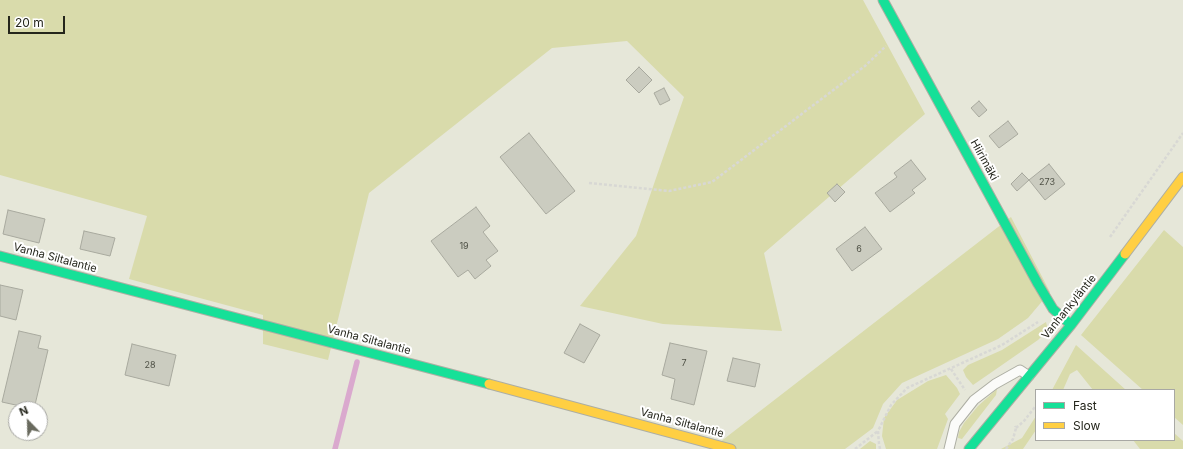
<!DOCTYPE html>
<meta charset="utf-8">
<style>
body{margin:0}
#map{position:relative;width:1183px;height:449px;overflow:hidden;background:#e6e7d9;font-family:Inter,sans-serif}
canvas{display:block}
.legend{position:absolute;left:1035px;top:389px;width:140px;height:52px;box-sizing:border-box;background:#fff;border:1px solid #a8a8a4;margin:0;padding:5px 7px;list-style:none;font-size:12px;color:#25261c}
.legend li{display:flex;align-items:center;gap:8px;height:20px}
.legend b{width:20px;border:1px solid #a8a8a4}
.north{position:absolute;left:8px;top:401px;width:40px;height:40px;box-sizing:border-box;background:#fff;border:1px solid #a8a8a4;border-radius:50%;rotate:337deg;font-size:11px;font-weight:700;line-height:16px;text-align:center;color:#25261c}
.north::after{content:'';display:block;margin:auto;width:14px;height:18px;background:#696a5e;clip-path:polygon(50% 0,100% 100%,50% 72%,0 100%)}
.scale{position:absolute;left:8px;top:16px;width:57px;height:18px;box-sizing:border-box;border:2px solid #25261c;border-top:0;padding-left:5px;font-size:12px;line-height:14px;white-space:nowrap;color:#25261c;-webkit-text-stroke:3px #fff;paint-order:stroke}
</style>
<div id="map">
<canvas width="1183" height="449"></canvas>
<ul class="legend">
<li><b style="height:5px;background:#16e098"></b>Fast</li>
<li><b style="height:5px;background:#ffcf43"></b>Slow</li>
</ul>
<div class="north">N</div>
<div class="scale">20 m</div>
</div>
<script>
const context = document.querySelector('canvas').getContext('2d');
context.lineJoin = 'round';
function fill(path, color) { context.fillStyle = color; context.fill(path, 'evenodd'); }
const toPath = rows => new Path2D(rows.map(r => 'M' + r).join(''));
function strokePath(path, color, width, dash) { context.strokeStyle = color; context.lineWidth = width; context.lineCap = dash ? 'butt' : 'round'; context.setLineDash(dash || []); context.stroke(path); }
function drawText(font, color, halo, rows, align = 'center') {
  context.font = font + ' Inter,sans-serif'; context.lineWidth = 4; context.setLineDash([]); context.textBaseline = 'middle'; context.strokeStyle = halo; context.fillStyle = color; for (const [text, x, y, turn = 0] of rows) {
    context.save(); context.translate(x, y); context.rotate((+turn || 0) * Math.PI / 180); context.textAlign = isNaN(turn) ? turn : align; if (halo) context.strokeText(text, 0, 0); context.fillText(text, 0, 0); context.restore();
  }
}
fill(toPath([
 [0,0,863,0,925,114,764,253,782,331,663,324,580,306,636,236,684,97,627,41,552,48,369,193,328,360,263,344,263,315,129,279,147,216,0,175],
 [1011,217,1050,292,1028,318,998,339,902,383,883,404,873,428,845,449,711,449],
 [1164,230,1183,247,1183,425,1174,417,1174,390,1143,390,1081,335],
 [1046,322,1048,330,1038,340,989,374,973,385,966,377,963,370,968,365,1002,350],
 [1076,345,1126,390,1093,390,1077,370,1070,374,1063,390,1052,390],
 [946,375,957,388,960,394,945,414,948,419,937,449,886,449,882,436,884,418,897,400,928,381],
 [997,389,996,395,962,439,958,438,959,432,964,423,978,406],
 [1036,416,1036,430,1023,449,1001,449,1022,438],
 [1174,433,1183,441,1183,449,1140,449,1133,440,1174,440],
 [870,441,876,444,876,449,860,449]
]), '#d9dbab');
strokePath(toPath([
 [335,449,357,362]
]), '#daa9ce', 5.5);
const building = toPath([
 [639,67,652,80,639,93,626,80,639,67],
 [664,88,670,100,660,105,654,93,664,88],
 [979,101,987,110,979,117,971,108,979,101],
 [1008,121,1018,134,999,148,989,136,1008,121],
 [529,133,575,191,546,214,500,157,529,133],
 [911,160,926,179,912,190,915,193,890,212,875,193,897,177,894,173,911,160],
 [1049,164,1065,184,1045,200,1029,180,1049,164],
 [1022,173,1029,180,1017,191,1011,184,1022,173],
 [837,184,845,192,835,202,827,193,837,184],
 [476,207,490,226,483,232,498,251,486,260,491,266,475,279,468,270,458,277,431,241,476,207],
 [8,210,45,219,39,243,3,234,8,210],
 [865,227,882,249,852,271,836,249,865,227],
 [84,231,115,238,110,256,80,249,84,231],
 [0,285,23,290,16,320,0,316,0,285],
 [580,324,600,335,584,363,564,353,580,324],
 [19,331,41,336,38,348,48,350,34,409,2,402,19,331],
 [670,343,707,351,694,405,671,399,675,379,662,375,670,343],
 [132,344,176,355,169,386,125,375,132,344],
 [733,358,760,364,755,387,727,381,733,358]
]);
fill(building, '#cbccc0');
strokePath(building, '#a8a99e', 1);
const lane = toPath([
 [949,449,955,424,974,400,995,384,1020,370,1029,376]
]);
const fast = toPath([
 [883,0,1038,284,1053,309,1071,325],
 [0,256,489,384],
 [969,449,1071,325,1125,254]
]);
const slow = toPath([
 [1125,254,1183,177],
 [489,384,731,449]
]);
strokePath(lane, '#adaea3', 11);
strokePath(fast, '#adaea3', 11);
strokePath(slow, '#adaea3', 11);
strokePath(toPath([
 [589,183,669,191,712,182,865,66,886,46],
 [1110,237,1183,133],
 [951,369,965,390],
 [1016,428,1024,421,1035,407],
 [855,449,878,431],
 [880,449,879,444,878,431,891,405,907,388,1002,345,1038,322],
 [1006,449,1013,439,1016,428,1015,426]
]), '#d8d8d4', 2.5, [3, 2]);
strokePath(lane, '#fbfbf9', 9);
strokePath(fast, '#16e098', 9);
strokePath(slow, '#ffcf43', 9);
drawText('9px', '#4e5045', null, [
 ["273",1047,182],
 ["19",464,246],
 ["6",859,249],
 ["7",684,363],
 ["28",150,365]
]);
drawText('11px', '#25261c', '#fff', [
 ["Hiirimäki",984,160,61],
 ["Vanha Siltalantie",55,258,15],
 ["Vanhankyläntie",1069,307,-51],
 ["Vanha Siltalantie",369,340,15],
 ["Vanha Siltalantie",682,423,15]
]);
</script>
